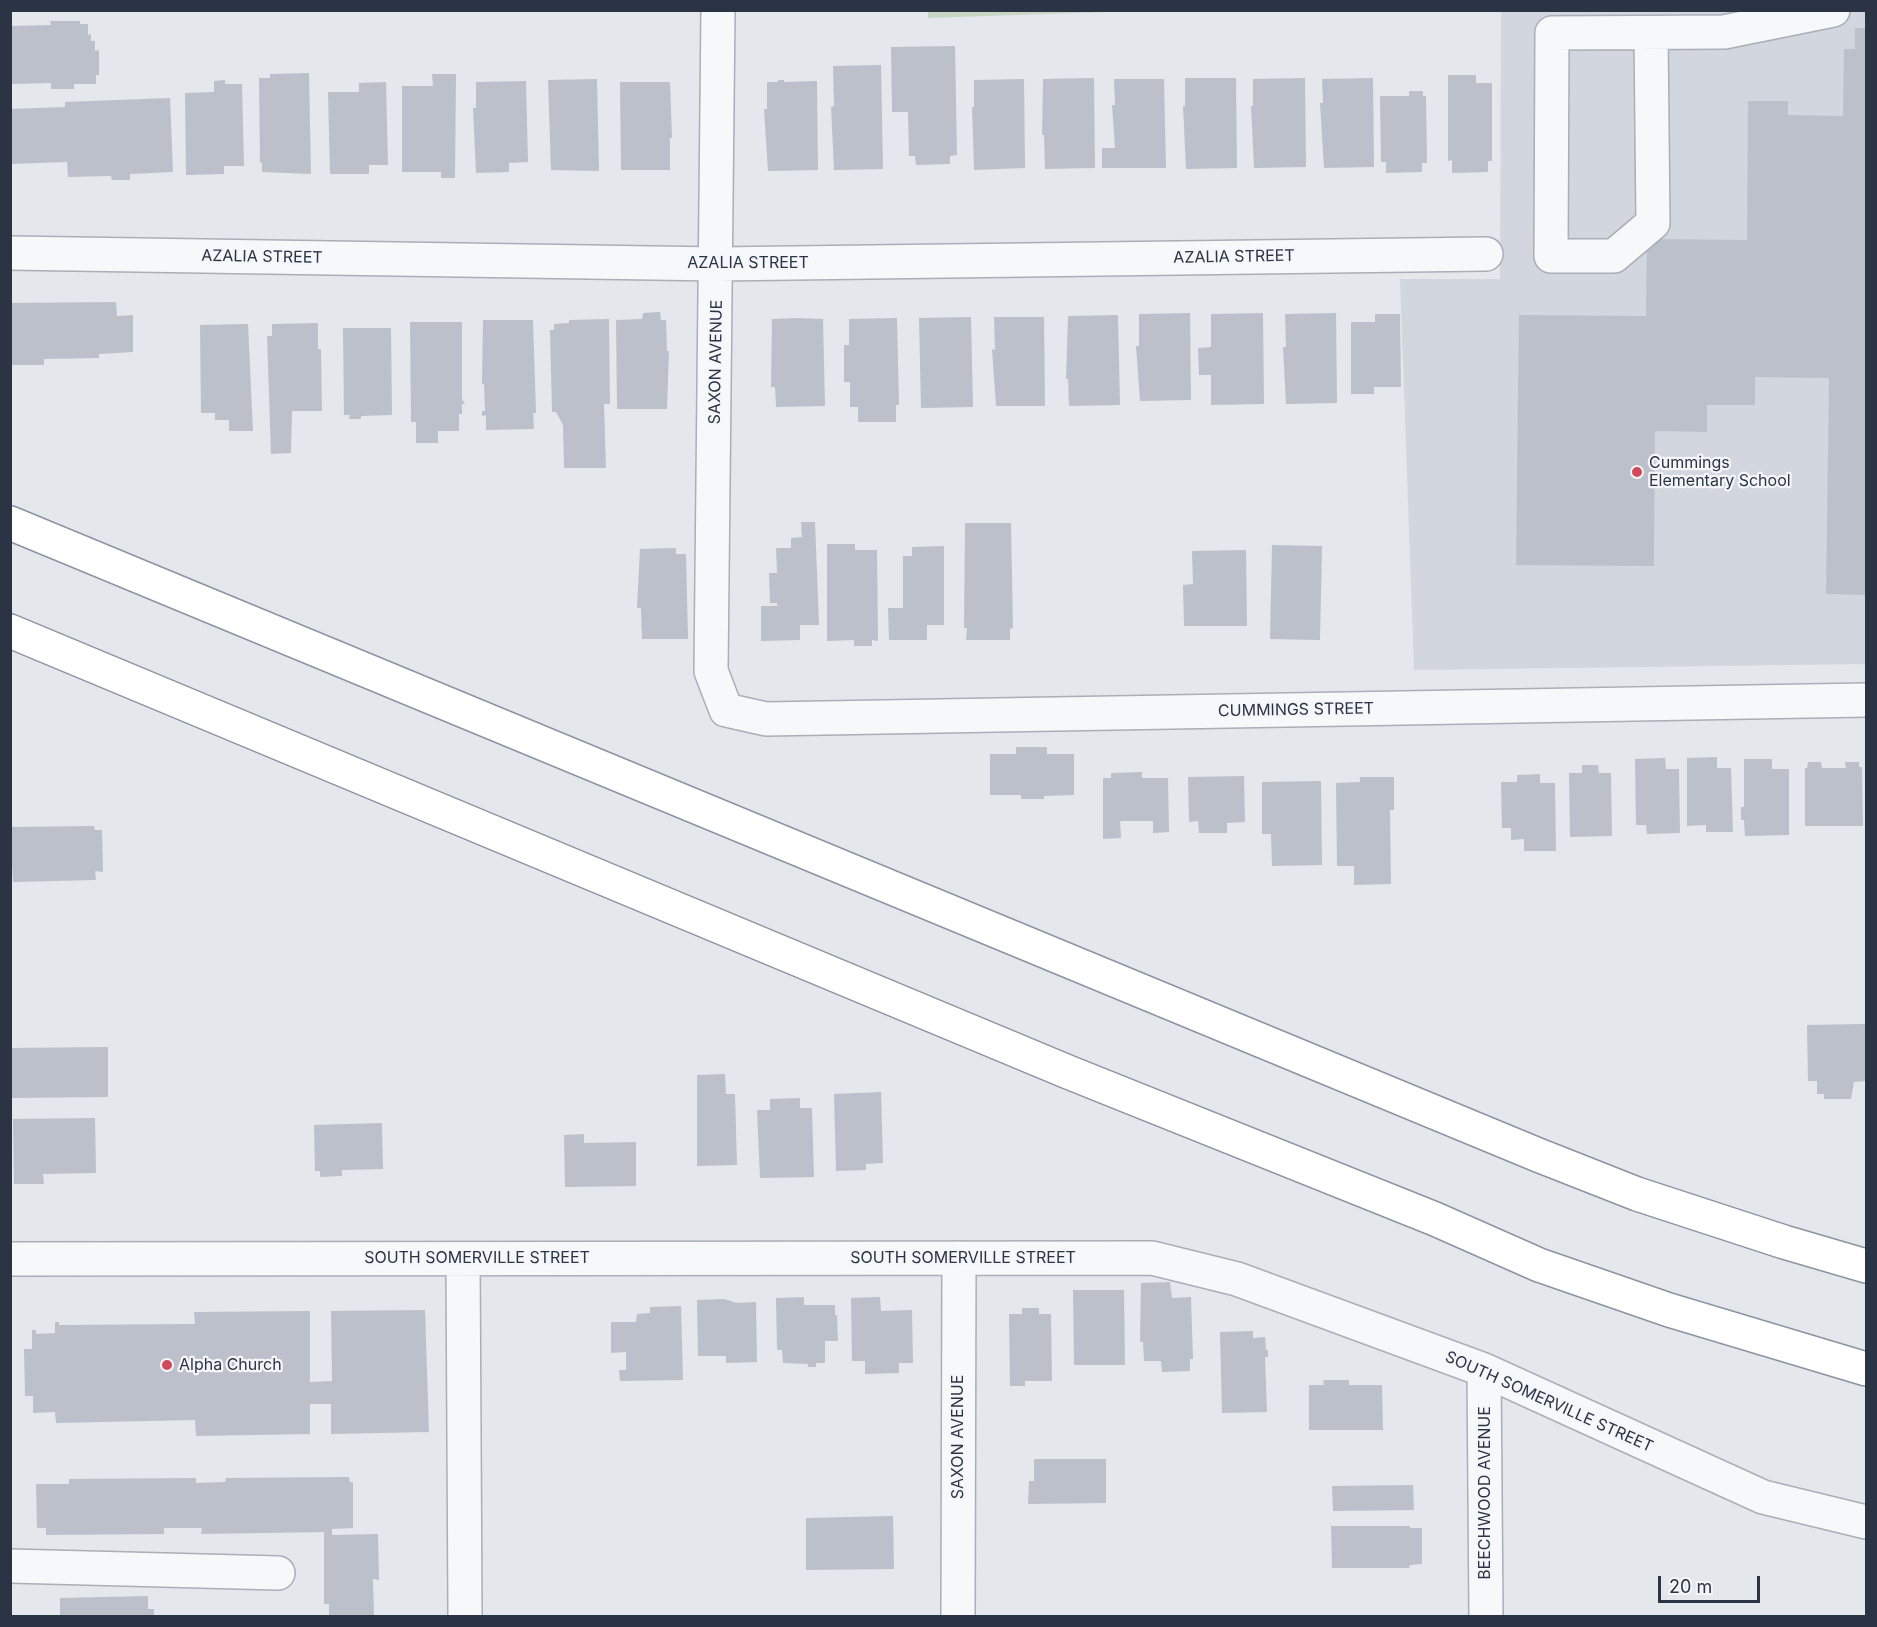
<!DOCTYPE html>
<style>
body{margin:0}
#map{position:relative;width:1877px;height:1627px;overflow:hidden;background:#e4e7ec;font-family:Inter,sans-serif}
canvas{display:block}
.frame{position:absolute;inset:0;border:12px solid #2b3445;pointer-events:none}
.scale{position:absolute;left:1658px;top:1576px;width:102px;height:27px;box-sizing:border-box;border:3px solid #2b3445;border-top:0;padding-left:8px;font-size:18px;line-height:21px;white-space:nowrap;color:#2b3445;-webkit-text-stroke:4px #f4f6f9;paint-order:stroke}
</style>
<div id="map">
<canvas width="1877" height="1627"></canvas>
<div class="frame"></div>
<div class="scale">20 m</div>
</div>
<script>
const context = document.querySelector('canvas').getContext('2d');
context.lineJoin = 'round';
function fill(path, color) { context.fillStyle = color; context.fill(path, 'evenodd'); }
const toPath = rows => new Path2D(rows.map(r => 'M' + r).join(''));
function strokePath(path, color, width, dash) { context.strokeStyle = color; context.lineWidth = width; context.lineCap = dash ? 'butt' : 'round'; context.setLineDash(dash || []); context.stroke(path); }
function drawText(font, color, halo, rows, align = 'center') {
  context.font = font + ' Inter,sans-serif'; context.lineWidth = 4.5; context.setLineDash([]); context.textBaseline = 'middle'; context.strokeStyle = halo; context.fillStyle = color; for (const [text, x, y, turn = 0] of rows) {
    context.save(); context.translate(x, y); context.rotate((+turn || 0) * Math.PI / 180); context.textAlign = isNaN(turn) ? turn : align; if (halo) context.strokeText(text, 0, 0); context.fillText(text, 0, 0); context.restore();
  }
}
fill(toPath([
 [1501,11,1866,11,1866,664,1414,670,1400,279,1500,279]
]), '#d2d6de');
fill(toPath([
 [928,10,1137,10,1137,11,928,18]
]), '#c9d6c5');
fill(toPath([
 [50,21,80,21,80,24,88,24,88,35,91,34,91,41,95,41,95,51,99,50,99,75,96,75,96,84,74,84,74,89,51,89,51,83,10,84,10,26,51,25],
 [1855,28,1866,28,1866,595,1826,594,1829,378,1755,377,1755,405,1707,405,1707,432,1655,431,1654,566,1516,565,1519,315,1646,316,1647,239,1747,240,1748,101,1788,101,1788,115,1843,116,1844,49,1855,49],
 [955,46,957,155,950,156,950,164,916,165,915,156,909,156,908,112,892,112,891,47],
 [881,65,883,169,834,170,831,107,834,106,833,66],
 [309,73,311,174,262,172,262,163,260,162,259,78,270,78,270,74],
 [432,74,456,74,455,178,441,178,441,172,402,172,402,86,433,86],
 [1448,75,1476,75,1476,83,1492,83,1492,161,1488,161,1488,172,1452,173,1452,160,1448,161],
 [1094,78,1095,168,1045,169,1044,135,1042,135,1043,79],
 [1185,78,1236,78,1237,168,1186,169,1183,106,1185,106],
 [1305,78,1306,167,1254,168,1251,106,1253,106,1253,79],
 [1373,78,1374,167,1324,168,1320,103,1323,103,1322,79],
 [597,79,599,171,551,170,548,80],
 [1024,79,1025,168,974,170,972,107,974,107,974,80],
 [1114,79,1164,79,1166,168,1102,168,1102,148,1115,148,1112,105,1115,105],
 [225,80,225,84,242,84,244,166,224,166,224,174,186,175,185,93,214,92,214,81],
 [778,80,784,80,784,82,817,81,818,170,768,171,764,109,767,109,767,82,778,82],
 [526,81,528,162,509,163,509,172,476,173,473,108,476,108,476,82],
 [386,82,388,165,369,165,369,174,330,174,328,92,359,92,359,83],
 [620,82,670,82,672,138,670,138,670,170,621,170],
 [1409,91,1423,91,1423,96,1426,96,1427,163,1422,163,1422,172,1386,173,1386,162,1381,162,1380,96,1409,96],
 [170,98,173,172,130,174,130,180,112,180,111,176,68,177,67,162,10,164,10,109,65,107,65,102],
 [116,302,117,316,133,315,133,352,99,354,99,358,44,359,44,365,10,365,10,303],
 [660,312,661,320,666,320,667,351,669,351,667,409,617,409,616,320,642,319,643,313],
 [1190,313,1191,400,1140,401,1136,346,1139,346,1139,314],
 [1263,313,1264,404,1211,405,1211,375,1199,375,1198,348,1211,347,1211,314],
 [1336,313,1337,403,1286,404,1283,347,1286,347,1285,314],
 [1375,314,1400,314,1401,387,1374,387,1374,394,1351,394,1351,322,1375,322],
 [1118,315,1120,405,1069,406,1068,379,1066,379,1068,316],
 [971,317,973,407,921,408,919,318],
 [994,317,1044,317,1045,406,996,406,992,349,995,350],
 [797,318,823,319,825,406,776,407,775,387,771,387,772,319],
 [897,318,899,405,896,405,896,422,858,422,858,407,850,407,850,382,844,382,844,345,849,345,849,319],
 [609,319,610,404,604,404,606,468,564,468,563,425,556,412,552,412,550,330,554,330,554,324,569,323,569,320],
 [483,320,533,320,536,413,533,413,534,429,486,430,486,415,482,416,482,411,485,411,484,384,482,384],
 [410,322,462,322,462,399,465,404,462,404,462,414,459,414,459,431,438,431,438,443,416,443,416,422,411,422],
 [318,323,318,349,321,349,322,411,292,411,291,453,271,454,267,336,272,336,272,324],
 [248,324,253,431,229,431,229,420,215,420,215,413,201,413,200,325],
 [343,328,391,328,392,415,361,416,361,419,349,419,350,415,344,415],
 [801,522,815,522,819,625,800,625,800,640,761,641,761,606,777,606,777,603,770,603,769,573,777,573,776,548,791,548,791,538,802,537],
 [965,523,1011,523,1013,628,1010,629,1010,640,966,640,967,628,964,628],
 [827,544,855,544,855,550,877,550,878,641,872,640,872,646,854,646,854,640,827,641],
 [1272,545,1322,546,1320,640,1270,639],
 [944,546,944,625,927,625,927,640,889,640,888,608,903,608,903,556,912,556,912,547],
 [676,548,676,554,686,554,688,639,642,639,641,608,637,608,640,549],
 [1246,550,1247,626,1184,626,1183,585,1193,584,1192,551],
 [1016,747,1047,747,1047,754,1074,754,1074,795,1044,796,1044,799,1021,799,1021,795,990,795,990,754,1016,754],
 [1717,757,1717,768,1731,768,1733,832,1706,832,1706,825,1687,826,1687,758],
 [1665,758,1666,769,1679,769,1680,833,1647,834,1646,825,1636,825,1635,759],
 [1744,759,1772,759,1772,769,1789,769,1789,835,1745,836,1744,820,1741,820,1741,807,1744,807],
 [1808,762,1821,762,1822,768,1846,768,1845,762,1859,762,1859,767,1862,767,1863,826,1805,826,1805,768,1807,768],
 [1582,765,1598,765,1599,773,1611,773,1612,836,1570,837,1569,773,1582,773],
 [1142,772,1142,778,1168,778,1169,832,1153,833,1153,821,1120,821,1121,838,1103,839,1103,778,1111,778,1111,773],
 [1540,774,1540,783,1555,783,1556,851,1524,851,1524,839,1511,840,1511,828,1502,828,1501,782,1517,782,1517,775],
 [1244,776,1245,822,1227,823,1227,833,1199,833,1198,821,1189,822,1188,777],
 [1360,777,1394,777,1394,810,1390,810,1391,884,1354,885,1354,866,1337,866,1336,783,1360,782],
 [1321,781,1322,865,1272,866,1271,834,1262,834,1262,782],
 [94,826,95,830,102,830,103,872,95,871,96,880,13,882,10,827],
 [1865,1024,1866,1081,1854,1082,1851,1099,1824,1099,1824,1094,1817,1094,1817,1081,1808,1081,1807,1025],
 [108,1047,108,1097,10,1098,10,1048],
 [725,1074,726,1094,735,1094,737,1165,697,1166,697,1075],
 [881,1092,883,1163,866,1164,866,1170,836,1171,834,1094],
 [800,1098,800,1108,812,1108,814,1177,760,1178,757,1110,770,1110,770,1099],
 [95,1118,96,1173,43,1174,44,1184,14,1184,13,1119],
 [382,1123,383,1169,342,1170,342,1176,320,1177,320,1171,315,1171,314,1125],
 [584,1134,584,1143,636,1142,636,1186,565,1187,564,1135],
 [1170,1282,1172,1298,1191,1297,1193,1359,1190,1359,1190,1371,1162,1372,1161,1361,1144,1361,1143,1342,1140,1342,1141,1283],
 [1073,1290,1124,1290,1125,1365,1074,1365],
 [804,1297,804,1305,835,1305,835,1315,837,1315,838,1341,825,1341,825,1363,816,1363,816,1367,808,1367,808,1364,783,1363,782,1350,777,1350,776,1298],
 [880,1297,881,1311,912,1310,913,1363,899,1363,899,1373,865,1374,865,1361,852,1361,851,1298],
 [724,1299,737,1303,756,1302,757,1362,726,1363,726,1356,698,1356,697,1300],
 [681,1306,683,1380,620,1381,619,1370,626,1370,626,1352,611,1353,611,1322,636,1322,637,1314,650,1313,650,1307],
 [1022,1308,1039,1308,1039,1314,1051,1314,1052,1381,1025,1381,1025,1386,1010,1386,1009,1314,1022,1314],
 [425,1310,429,1432,331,1434,331,1404,310,1404,310,1434,196,1436,195,1420,56,1423,55,1412,33,1413,33,1396,25,1396,24,1349,32,1349,32,1330,36,1330,36,1334,55,1333,55,1322,59,1322,59,1325,195,1324,194,1312,310,1311,310,1382,332,1381,331,1311],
 [1253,1331,1253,1338,1265,1337,1266,1350,1268,1350,1268,1357,1265,1357,1267,1412,1222,1413,1220,1332],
 [1323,1380,1349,1380,1349,1385,1382,1385,1383,1430,1309,1430,1309,1385,1324,1385],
 [1034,1459,1106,1459,1106,1503,1028,1504,1029,1481,1034,1481],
 [349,1477,350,1482,353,1482,353,1528,332,1529,332,1535,378,1534,379,1580,373,1579,374,1615,329,1615,329,1604,324,1604,324,1532,201,1534,202,1528,164,1528,164,1534,46,1535,46,1528,37,1528,36,1484,69,1484,69,1479,196,1478,196,1483,225,1482,226,1478],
 [1413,1485,1414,1510,1333,1511,1332,1486],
 [893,1516,894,1569,806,1570,806,1518],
 [1331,1526,1410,1526,1410,1528,1422,1528,1422,1564,1410,1565,1409,1568,1332,1568],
 [148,1596,148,1609,154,1609,154,1616,60,1616,60,1598]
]), '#bbc0ca');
const minor = toPath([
 [718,10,711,671,726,710,766,719,1866,700],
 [1651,33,1653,223,1614,256,1551,256,1552,33,1724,32,1833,10],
 [10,253,717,264,1486,254],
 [10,1259,1152,1258,1237,1279,1484,1370,1763,1497,1866,1522],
 [463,1259,465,1616],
 [1484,1370,1486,1616],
 [10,1566,278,1573],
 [958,1616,959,1258]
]);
const highway = toPath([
 [10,523,1538,1155,1637,1194,1784,1242,1866,1266],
 [10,631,1068,1072,1435,1219,1539,1265,1669,1310,1866,1369]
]);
strokePath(minor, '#a9aeb7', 36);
strokePath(highway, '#8b94a3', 36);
strokePath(minor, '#f7f8fa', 33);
strokePath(highway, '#fff', 33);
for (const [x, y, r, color] of [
 [1637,472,6,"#d1495b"],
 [167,1365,6,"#d1495b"]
]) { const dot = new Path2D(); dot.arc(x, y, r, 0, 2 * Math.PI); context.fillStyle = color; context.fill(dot); strokePath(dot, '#f4f6f9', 2); }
drawText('16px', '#2b3445', '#f4f6f9', [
 ["AZALIA STREET",262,257,1],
 ["AZALIA STREET",1234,257,-1],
 ["AZALIA STREET",748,263],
 ["SAXON AVENUE",716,362,-89],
 ["CUMMINGS STREET",1296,710,-1],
 ["SOUTH SOMERVILLE STREET",477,1258],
 ["SOUTH SOMERVILLE STREET",963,1258],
 ["SOUTH SOMERVILLE STREET",1549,1402,24],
 ["SAXON AVENUE",958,1437,-90],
 ["BEECHWOOD AVENUE",1485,1493,-90]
]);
drawText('16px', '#2b3445', '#f4f6f9', [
 ["Cummings",1649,463],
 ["Elementary School",1649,481],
 ["Alpha Church",179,1365]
], 'left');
</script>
